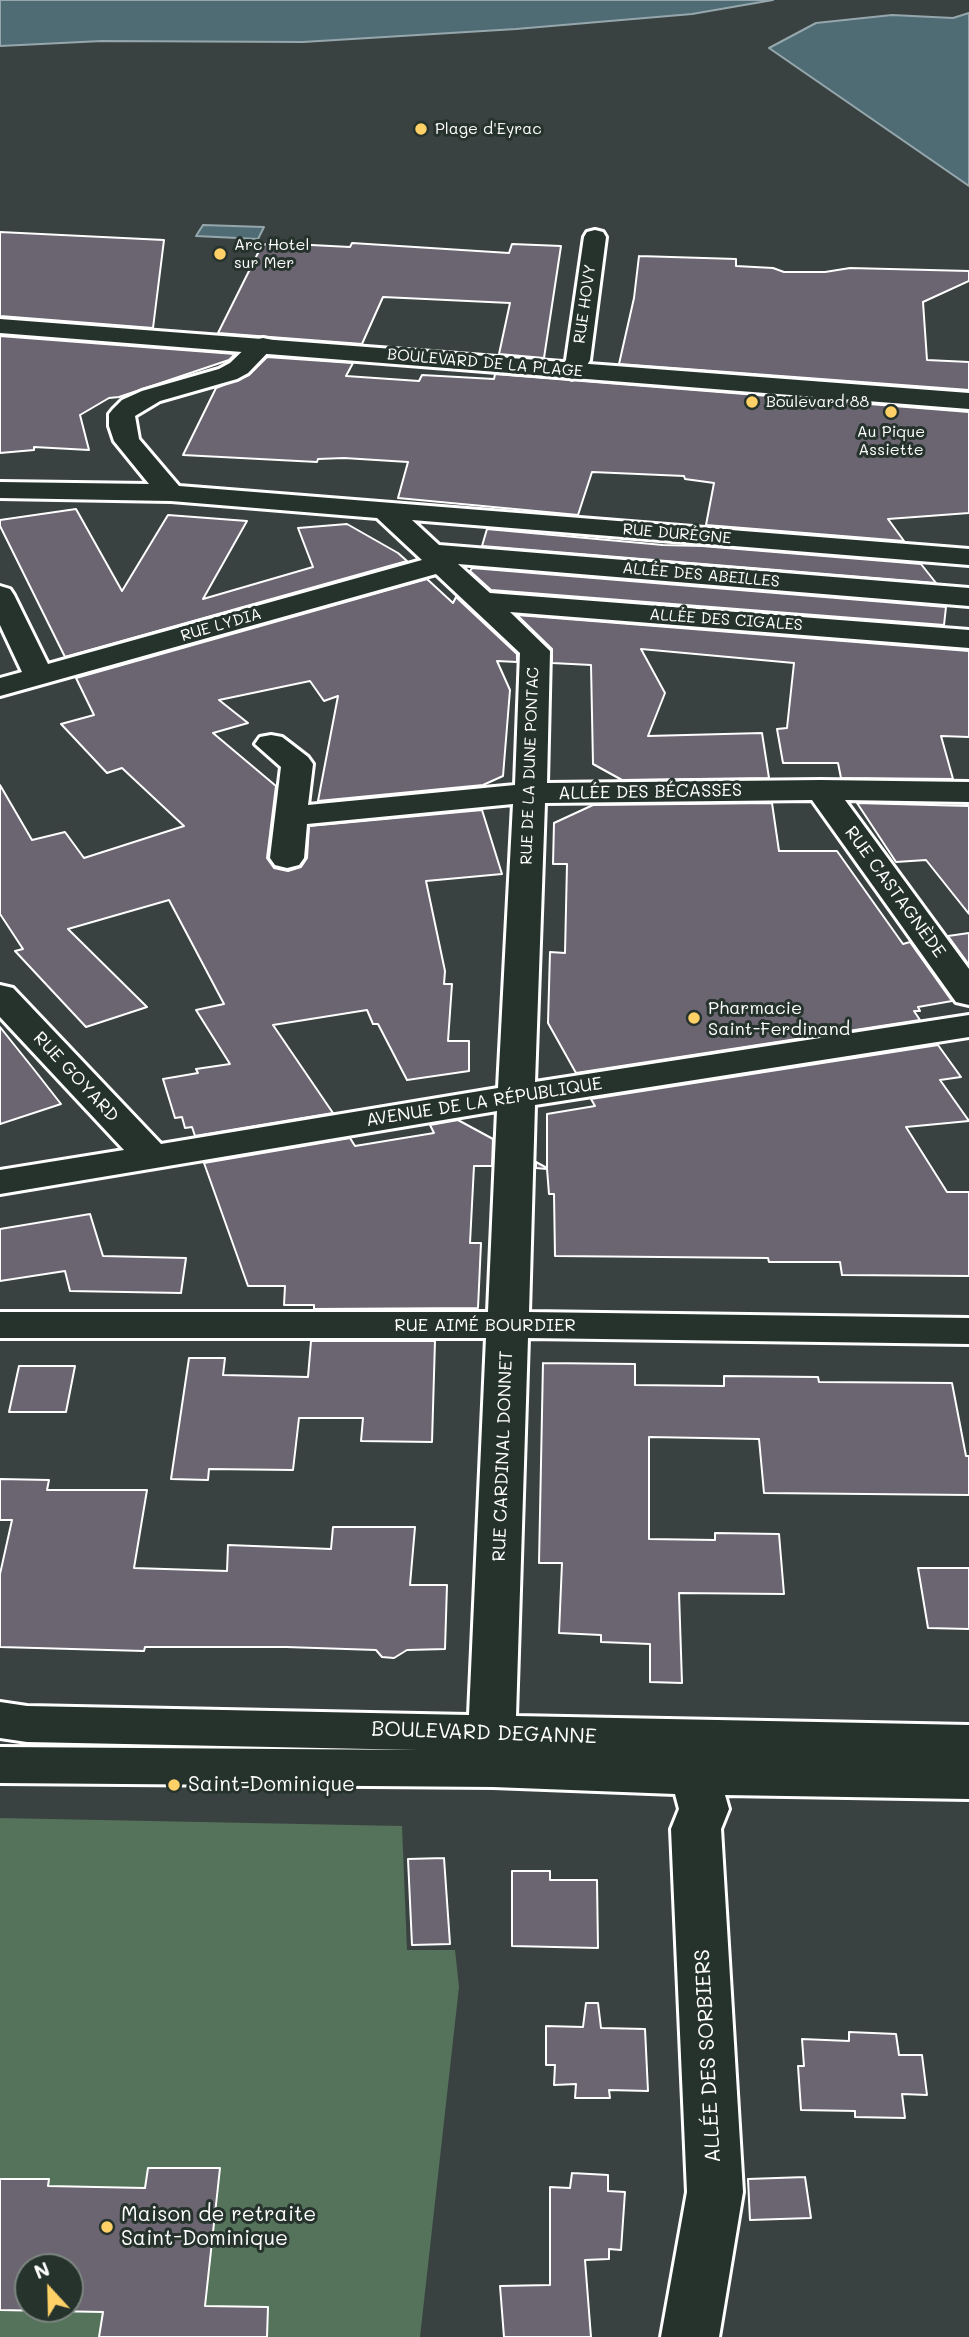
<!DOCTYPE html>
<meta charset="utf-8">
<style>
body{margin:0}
#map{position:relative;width:969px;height:2337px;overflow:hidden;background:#3a4241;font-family:Mali,sans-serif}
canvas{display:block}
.north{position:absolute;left:14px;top:2253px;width:70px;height:70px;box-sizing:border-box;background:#26332d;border:2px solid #7d8581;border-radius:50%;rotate:338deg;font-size:19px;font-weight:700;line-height:28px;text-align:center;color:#fff}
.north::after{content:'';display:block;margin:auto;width:24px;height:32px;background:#ffd166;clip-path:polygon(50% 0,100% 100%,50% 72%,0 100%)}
</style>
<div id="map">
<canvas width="969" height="2337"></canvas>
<div class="north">N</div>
</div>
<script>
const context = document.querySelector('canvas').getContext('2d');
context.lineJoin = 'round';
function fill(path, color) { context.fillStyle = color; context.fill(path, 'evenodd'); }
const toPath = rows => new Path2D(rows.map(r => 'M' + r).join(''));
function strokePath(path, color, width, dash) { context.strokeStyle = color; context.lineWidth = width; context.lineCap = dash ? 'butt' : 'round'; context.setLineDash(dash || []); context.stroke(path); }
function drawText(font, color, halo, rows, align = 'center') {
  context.font = font + ' Mali,sans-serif'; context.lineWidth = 6; context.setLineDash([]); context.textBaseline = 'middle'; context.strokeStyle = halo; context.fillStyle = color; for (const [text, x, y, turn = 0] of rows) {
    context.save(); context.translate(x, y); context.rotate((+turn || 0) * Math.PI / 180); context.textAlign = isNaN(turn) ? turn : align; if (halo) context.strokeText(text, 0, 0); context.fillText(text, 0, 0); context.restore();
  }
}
fill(toPath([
 [0,1818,402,1826,407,1950,455,1950,459,1987,420,2337,0,2337],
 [28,2267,70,2267,70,2309,28,2309]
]), '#55725a');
const water = toPath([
 [0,0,773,0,692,14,516,29,303,42,102,41,0,46,0,0],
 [969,13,969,186,769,48,816,23,892,15,953,18,969,13],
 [203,225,264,227,258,239,196,236,203,225]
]);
fill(water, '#4f6c75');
strokePath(water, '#95a7ac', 2);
const building = toPath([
 [0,232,164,240,153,328,0,316,0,232],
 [273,243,350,247,352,243,509,253,512,244,561,246,544,358,499,354,510,303,383,297,362,344,218,333,262,245,273,243],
 [639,256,736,259,736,266,773,268,784,272,825,272,850,268,969,271,969,281,923,302,927,360,969,362,969,390,619,364,634,298,639,256],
 [0,336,235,354,229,360,119,397,109,398,80,415,89,450,34,447,34,450,0,453,0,336],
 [267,357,353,363,346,376,419,381,422,375,494,379,495,374,969,412,969,513,888,519,904,541,706,525,714,483,685,479,684,476,592,472,578,515,398,498,408,462,344,458,318,459,317,462,183,455,216,388,249,375,267,357],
 [76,509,122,591,168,515,247,521,203,599,313,567,298,528,347,524,398,553,407,561,65,657,0,526,0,520,76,509],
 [487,529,663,545,702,546,921,564,936,583,482,546,487,529],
 [472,568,946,607,944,625,491,590,470,571,472,568],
 [427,579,453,603,456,597,517,654,517,662,497,661,510,690,503,776,483,785,318,801,338,696,324,701,310,681,219,700,248,723,213,733,276,786,267,858,274,868,288,871,301,867,307,858,309,826,482,810,502,874,426,881,445,971,444,984,452,984,448,1041,469,1041,469,1071,407,1080,378,1024,373,1024,367,1010,273,1025,333,1113,195,1136,192,1127,185,1128,182,1117,175,1118,163,1079,198,1073,196,1069,230,1064,196,1010,224,1004,169,900,68,929,147,1007,86,1027,15,951,23,949,0,914,0,785,32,840,65,832,84,858,184,826,122,768,107,773,61,724,94,715,76,678,427,579],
 [517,615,969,651,969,737,941,736,953,779,841,778,838,763,783,763,777,729,787,728,794,663,641,649,665,693,648,736,762,733,769,778,622,780,593,764,591,665,552,663,552,649,517,615],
 [772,803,779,851,837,851,903,944,910,942,952,1001,918,1007,920,1011,914,1011,920,1020,576,1073,548,1023,550,952,565,953,567,864,553,864,554,823,593,805,772,803],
 [857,803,969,806,969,914,926,860,896,862,857,803],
 [969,933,969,965,948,936,969,933],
 [0,1027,36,1072,61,1104,0,1124,0,1027],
 [938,1045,961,1077,940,1080,969,1121,906,1127,947,1192,969,1192,969,1276,842,1275,840,1262,769,1262,768,1258,555,1256,554,1194,549,1194,547,1169,536,1168,536,1162,547,1168,547,1114,595,1106,591,1099,938,1045],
 [458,1120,493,1139,492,1166,474,1166,470,1243,481,1243,478,1308,314,1309,314,1305,284,1305,285,1286,248,1286,204,1163,350,1138,355,1146,434,1133,430,1125,458,1120],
 [90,1214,103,1256,186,1258,181,1293,70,1291,65,1271,0,1281,0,1229,90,1214],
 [311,1341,435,1341,432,1442,361,1441,363,1418,299,1418,293,1470,209,1469,208,1480,171,1479,189,1358,225,1358,223,1375,308,1377,311,1341],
 [543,1363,635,1364,635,1385,724,1386,724,1376,818,1377,819,1382,952,1383,966,1456,969,1456,969,1495,764,1493,759,1439,649,1437,649,1539,715,1540,715,1533,779,1534,784,1594,679,1593,682,1683,650,1682,650,1644,601,1642,601,1635,559,1633,562,1563,539,1563,543,1363],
 [19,1366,75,1366,66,1412,9,1412,19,1366],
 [0,1479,49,1480,47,1490,147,1490,134,1568,227,1571,228,1545,331,1549,333,1527,415,1527,410,1585,447,1585,445,1649,407,1650,394,1658,382,1657,376,1650,286,1647,145,1647,144,1651,0,1647,0,1574,12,1520,0,1520,0,1479],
 [918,1568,969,1568,969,1629,928,1628,918,1568],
 [444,1858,450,1944,412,1945,408,1859,444,1858],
 [512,1871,550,1871,550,1880,597,1880,598,1948,512,1946,512,1871],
 [586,2003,598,2003,601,2028,645,2029,648,2091,609,2090,610,2098,575,2098,576,2084,554,2085,555,2065,546,2065,546,2026,583,2027,586,2003],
 [849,2032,896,2034,899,2055,922,2055,927,2095,902,2094,905,2118,855,2117,855,2111,801,2110,798,2066,804,2066,802,2039,849,2041,849,2032],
 [148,2168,220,2168,205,2306,268,2307,267,2337,99,2337,103,2312,0,2310,0,2179,49,2179,48,2186,145,2188,148,2168],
 [28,2267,70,2267,70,2309,28,2309,28,2267],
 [572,2173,608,2175,608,2191,625,2192,621,2250,609,2249,609,2259,585,2260,591,2337,504,2337,500,2286,550,2285,550,2187,570,2188,572,2173],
 [805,2177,811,2218,750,2220,748,2179,805,2177]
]);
fill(building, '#6a6570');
strokePath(building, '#fff', 2);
const minor = toPath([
 [595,230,603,232,606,237,590,360,581,376,572,379,563,376,559,371,566,360,584,237,587,232,595,230],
 [263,338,272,340,275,345,248,373,237,379,160,401,135,416,139,439,179,486,969,549,969,565,412,520,439,545,969,588,969,606,458,564,490,593,969,630,969,648,510,612,550,651,547,783,821,780,969,782,969,802,845,800,969,969,969,1005,956,1002,812,800,545,803,535,1082,969,1015,969,1037,535,1105,529,1312,969,1318,969,1344,528,1338,516,1716,969,1725,969,1761,560,1753,969,1761,969,1799,725,1795,729,1809,721,1829,743,2192,719,2337,661,2337,687,2192,671,1829,679,1809,675,1794,493,1787,0,1783,0,1747,419,1750,27,1742,0,1738,0,1702,27,1706,469,1715,486,1338,0,1338,0,1312,488,1312,497,1111,0,1194,0,1170,124,1150,0,1017,0,985,13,988,161,1144,498,1088,513,804,307,824,304,858,299,865,287,868,275,865,270,858,281,767,255,744,260,737,271,735,282,737,308,757,313,764,308,805,515,785,520,653,436,574,0,696,0,678,22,672,0,625,0,586,10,589,14,595,48,664,422,560,377,518,171,501,0,498,0,482,149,484,114,441,109,426,109,414,113,409,122,400,142,391,219,369,230,363,254,340,263,338]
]);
const major = toPath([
 [0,319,969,393,969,409,0,333,0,319]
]);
strokePath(minor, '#fff', 6);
strokePath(major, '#fff', 6);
fill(minor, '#26332d');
fill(major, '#26332d');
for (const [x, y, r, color] of [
 [421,129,7,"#ffd166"],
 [220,254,7,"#ffd166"],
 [752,402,7,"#ffd166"],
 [891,412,7,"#ffd166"],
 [694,1018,7,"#ffd166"],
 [174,1785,7,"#ffd166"],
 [107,2227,7,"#ffd166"]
]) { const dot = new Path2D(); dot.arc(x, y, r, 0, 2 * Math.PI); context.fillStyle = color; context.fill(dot); strokePath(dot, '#26332d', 2.5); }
drawText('16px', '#fff', '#26332d', [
 ["Plage d'Eyrac",435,129],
 ["Arc Hotel",234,245],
 ["sur Mer",234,263],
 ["Boulevard 88",766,402],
 ["Au Pique",891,432,"center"],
 ["Assiette",891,450,"center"]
], 'left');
drawText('16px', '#fff', '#26332d', [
 ["RUE HOVY",585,304,-82],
 ["BOULEVARD DE LA PLAGE",485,363,5],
 ["RUE DURÉGNE",677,534,5],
 ["ALLÉE DES ABEILLES",701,575,5],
 ["ALLÉE DES CIGALES",726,620,4],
 ["RUE LYDIA",221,625,-16],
 ["RUE DE LA DUNE PONTAC",530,766,-88]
]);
drawText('18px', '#fff', '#26332d', [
 ["ALLÉE DES BÉCASSES",650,792,-1],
 ["RUE CASTAGNÈDE",895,892,54],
 ["RUE GOYARD",76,1077,47],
 ["AVENUE DE LA RÉPUBLIQUE",484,1102,-9],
 ["RUE AIMÉ BOURDIER",485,1325],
 ["RUE CARDINAL DONNET",503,1456,-88]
]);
drawText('18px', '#fff', '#26332d', [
 ["Pharmacie",708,1008],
 ["Saint-Ferdinand",708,1029]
], 'left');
drawText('21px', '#fff', '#26332d', [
 ["BOULEVARD DEGANNE",484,1733,2],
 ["ALLÉE DES SORBIERS",708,2056,-93]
]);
drawText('21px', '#fff', '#26332d', [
 ["Saint-Dominique",188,1785],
 ["Maison de retraite",121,2215],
 ["Saint-Dominique",121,2239]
], 'left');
</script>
